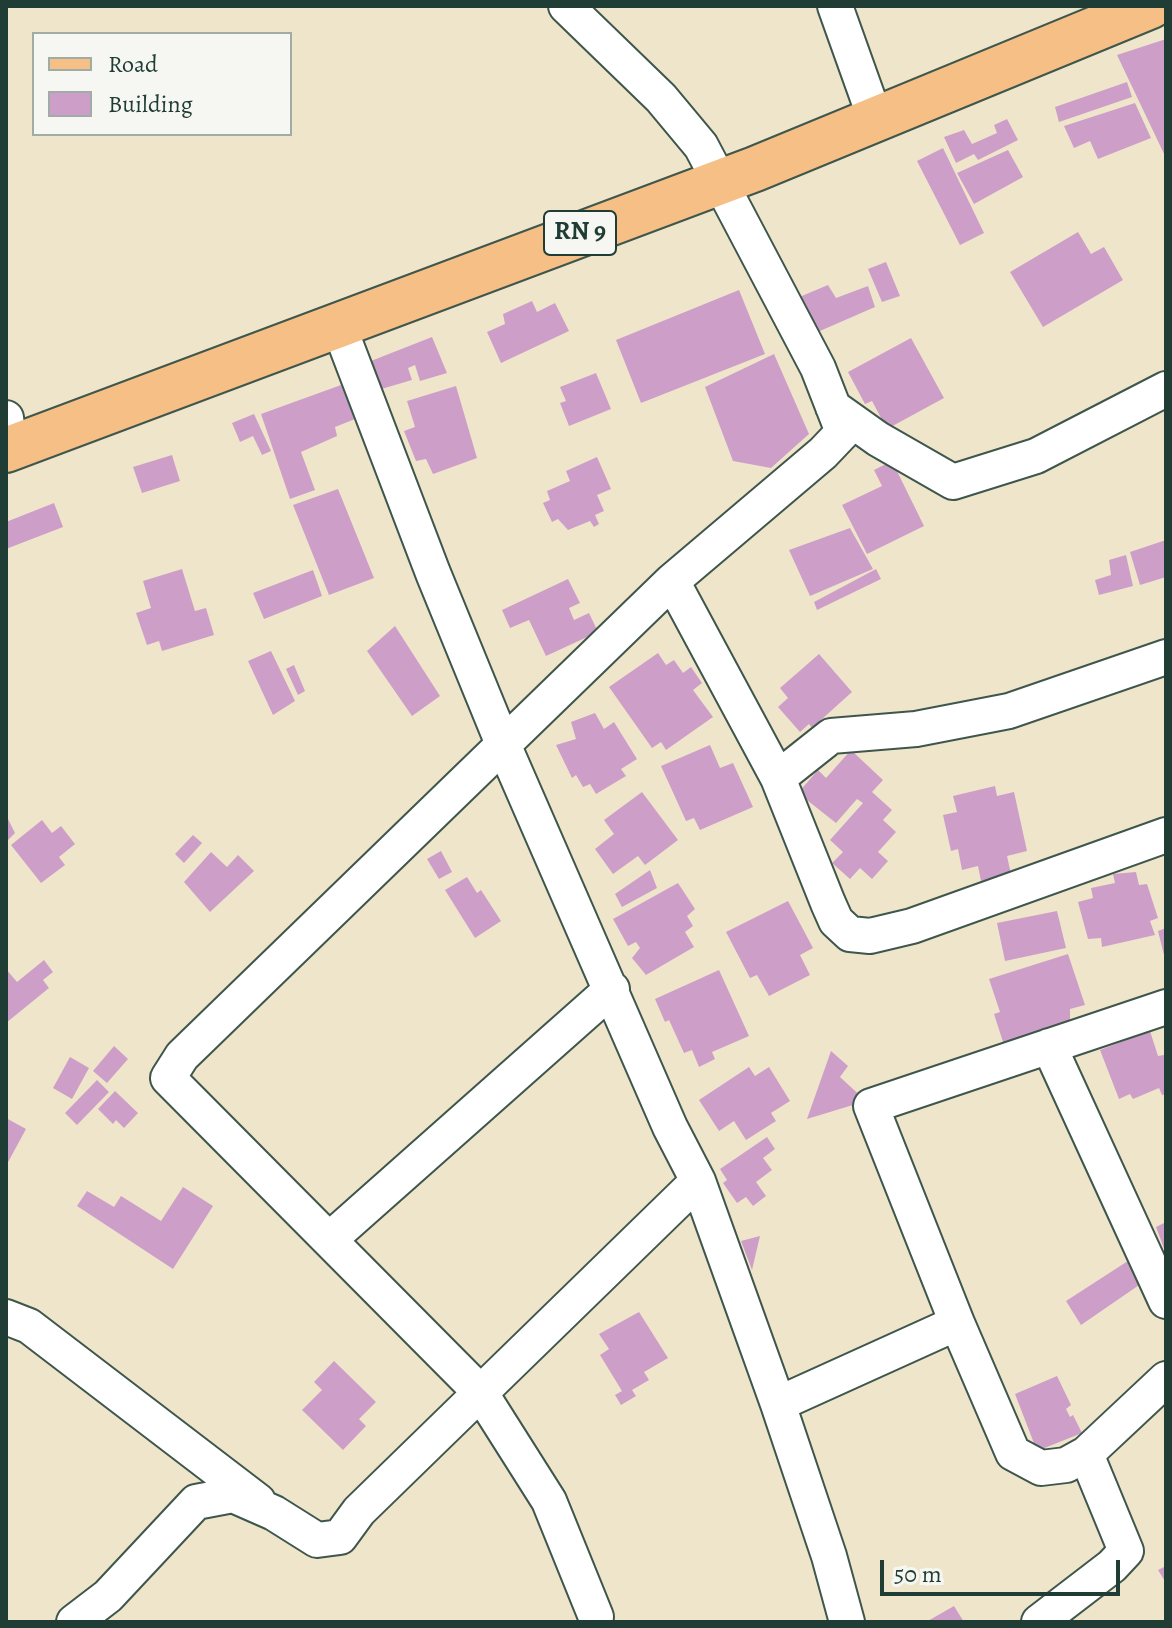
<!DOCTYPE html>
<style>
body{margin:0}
#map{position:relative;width:1172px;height:1628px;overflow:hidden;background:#efe5cb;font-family:Alegreya,serif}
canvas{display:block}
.frame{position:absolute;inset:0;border:8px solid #1f3d34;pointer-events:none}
.legend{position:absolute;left:32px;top:32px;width:260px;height:104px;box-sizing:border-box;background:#f6f6f2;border:2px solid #a0aca6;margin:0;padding:10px 14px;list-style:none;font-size:24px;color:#1f3d34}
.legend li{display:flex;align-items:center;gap:16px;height:40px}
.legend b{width:40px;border:2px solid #a0aca6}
.scale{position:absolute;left:880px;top:1560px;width:240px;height:36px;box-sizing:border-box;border:4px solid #1f3d34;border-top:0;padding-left:10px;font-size:24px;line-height:28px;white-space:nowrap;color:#1f3d34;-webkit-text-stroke:6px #f6f6f2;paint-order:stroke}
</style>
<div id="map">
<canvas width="1172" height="1628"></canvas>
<div class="frame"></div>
<ul class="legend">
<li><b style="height:10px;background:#f5bf86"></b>Road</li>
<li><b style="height:22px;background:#cd9fc8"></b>Building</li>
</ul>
<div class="scale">50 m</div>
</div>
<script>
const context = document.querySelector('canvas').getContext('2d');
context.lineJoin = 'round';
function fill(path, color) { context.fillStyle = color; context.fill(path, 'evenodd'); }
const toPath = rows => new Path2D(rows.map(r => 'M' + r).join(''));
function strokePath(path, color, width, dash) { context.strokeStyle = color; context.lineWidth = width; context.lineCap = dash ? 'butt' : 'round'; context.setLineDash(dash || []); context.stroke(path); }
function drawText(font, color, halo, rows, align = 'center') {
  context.font = font + ' Alegreya,serif'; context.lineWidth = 7; context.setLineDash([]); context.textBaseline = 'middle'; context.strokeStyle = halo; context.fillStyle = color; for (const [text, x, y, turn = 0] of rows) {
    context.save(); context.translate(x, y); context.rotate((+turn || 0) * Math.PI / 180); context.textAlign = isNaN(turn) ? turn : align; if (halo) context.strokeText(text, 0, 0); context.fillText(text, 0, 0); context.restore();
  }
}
fill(toPath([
 [1166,39,1166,158,1117,55],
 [1127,82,1132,97,1059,122,1055,107],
 [1135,103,1151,138,1098,159,1090,141,1074,148,1064,126],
 [1007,119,1018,140,978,160,974,154,956,163,944,137,964,130,972,144,997,133,994,125],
 [943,148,984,233,960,245,917,161],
 [1008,150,1023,177,974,204,957,173],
 [1078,232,1091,254,1104,247,1123,280,1043,327,1010,272],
 [886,262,900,296,882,302,868,269],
 [828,285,836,298,868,286,875,307,813,334,797,298],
 [739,290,765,354,641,403,616,340],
 [532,301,537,312,555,303,569,331,501,363,487,332,505,324,503,314],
 [432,337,447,373,420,381,415,365,408,368,412,380,378,390,371,361],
 [911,338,944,398,887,429,872,401,865,404,848,372],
 [774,354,809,434,771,468,733,461,705,387],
 [596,373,611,409,569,426,560,403,566,401,560,387],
 [341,385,355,419,335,427,337,436,301,452,315,490,290,499,261,414],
 [456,386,477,458,433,474,426,459,416,461,404,431,415,427,407,401],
 [254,414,271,451,262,455,253,436,240,442,232,423],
 [172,455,180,481,142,493,133,467],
 [597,457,611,489,597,495,604,511,595,515,599,524,594,527,590,521,568,530,558,519,552,522,543,503,550,500,547,491,570,481,566,471],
 [892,461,924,526,867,554,842,505,882,486,874,470],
 [338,489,374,578,329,595,293,505],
 [54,503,63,527,6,549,6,522],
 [850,528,873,569,810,596,789,550],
 [1166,540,1166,577,1140,585,1130,552],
 [1126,555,1133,586,1099,595,1095,580,1111,575,1109,560],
 [182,569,195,611,206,608,214,635,162,651,159,641,147,645,136,613,151,608,143,581],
 [876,569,881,579,817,610,814,602],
 [313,570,322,596,264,619,253,593],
 [568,579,580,603,569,608,574,620,589,613,598,632,546,656,529,620,510,628,502,610],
 [395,626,440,696,412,716,367,651],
 [271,651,295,701,273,715,248,661],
 [658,653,666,665,674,660,683,673,691,667,702,683,693,690,713,717,666,750,661,742,652,748,609,687],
 [819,654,852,692,812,728,809,724,800,732,778,707,788,698,780,688],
 [294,665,305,691,298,695,286,669],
 [595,713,604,729,614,722,637,759,621,769,626,776,596,794,590,784,583,787,576,775,572,778,556,745,576,739,571,722],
 [710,745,720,768,733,763,753,807,700,830,694,818,686,821,661,766],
 [851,750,883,780,872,792,892,810,883,820,896,832,878,852,888,861,872,879,860,868,850,879,832,863,843,852,830,840,863,803,857,799,836,823,798,793,818,770,826,778],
 [995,786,997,796,1014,792,1027,851,1007,856,1011,874,981,881,978,866,962,870,958,849,951,851,943,815,957,812,953,796],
 [642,792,678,840,645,865,638,856,613,874,595,849,614,834,604,820],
 [6,815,15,833,6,842],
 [42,820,52,833,61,826,75,844,59,857,65,865,41,883,11,845],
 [193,835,202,843,184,863,175,854],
 [441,851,452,872,439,879,427,859],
 [211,852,227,867,238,855,254,871,210,912,184,882],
 [650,870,657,888,622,907,615,894],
 [1136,872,1139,885,1147,884,1158,918,1150,921,1155,935,1102,947,1101,938,1088,939,1078,902,1093,898,1091,888,1115,883,1113,874],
 [467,877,477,893,481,890,501,921,475,938,445,890],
 [678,883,695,909,687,916,693,926,685,932,694,947,646,975,632,958,640,948,636,942,628,946,613,919],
 [788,901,813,948,800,955,810,975,769,996,757,975,750,978,726,932],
 [1057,911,1066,948,1005,961,997,923],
 [1166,928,1166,959,1165,959,1158,931],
 [1068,954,1085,1005,1070,1009,1070,1024,1004,1045,994,1014,1000,1012,989,979],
 [44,960,53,972,43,980,49,988,6,1023,6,969,17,982],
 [719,970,749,1036,712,1052,715,1059,699,1067,692,1050,684,1053,669,1020,665,1022,655,999],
 [1150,1031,1158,1056,1164,1055,1166,1060,1166,1094,1162,1095,1159,1088,1133,1099,1130,1094,1119,1099,1100,1050],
 [114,1046,128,1059,107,1083,93,1071],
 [831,1051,848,1066,840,1077,866,1101,807,1119],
 [70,1057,89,1068,72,1099,53,1088],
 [749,1067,755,1076,769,1067,790,1101,771,1113,776,1121,746,1140,734,1121,719,1131,699,1100],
 [97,1080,109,1092,77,1125,65,1113],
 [115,1091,138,1113,124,1128,116,1120,113,1124,98,1109],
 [6,1118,26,1129,6,1166],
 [767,1137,775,1149,763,1158,772,1170,756,1182,766,1196,753,1206,746,1197,737,1203,723,1183,727,1180,720,1169],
 [183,1187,213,1206,173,1269,77,1206,87,1191,114,1207,121,1196,161,1221],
 [1166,1222,1166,1254,1156,1227],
 [760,1236,752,1270,741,1241],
 [1131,1259,1145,1281,1081,1325,1066,1301],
 [639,1312,668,1358,644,1372,649,1380,632,1390,636,1396,621,1405,615,1395,622,1391,600,1355,609,1349,599,1334],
 [334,1361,376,1402,359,1419,366,1426,343,1450,302,1410,322,1390,314,1382],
 [1057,1376,1071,1405,1066,1409,1070,1417,1073,1415,1082,1433,1037,1451,1015,1394],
 [1166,1566,1166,1583,1158,1570],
 [954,1606,964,1622,926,1622]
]), '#cd9fc8');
const minor = toPath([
 [566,6,661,98,701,146,818,368,843,432,823,453,672,581],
 [835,6,875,118],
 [338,324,433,573,503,744,670,1127,698,1181,778,1404,829,1556,847,1622],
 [833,407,878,439,953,482,1036,456,1166,389],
 [6,418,10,449],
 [778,778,831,736,916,729,1009,711,1166,657],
 [1049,1046,1166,1301],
 [329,1240,168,1078,182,1056,672,581,778,778,828,903,836,921,850,934,870,936,912,926,1166,835],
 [6,1317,29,1326,258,1501],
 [957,1323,1013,1453,1041,1468,1066,1465,1086,1454],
 [778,1404,957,1323,871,1106,1166,1007],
 [596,1617,549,1501,480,1392,329,1240,612,989],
 [74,1622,108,1596,196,1502,233,1495,274,1513,317,1540,340,1537,359,1511,698,1181],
 [1039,1622,1112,1566,1126,1551,1086,1454,1166,1379]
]);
const major = toPath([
 [6,450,755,169,1151,6]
]);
strokePath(minor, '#3e564b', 38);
strokePath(major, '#3e564b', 48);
strokePath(minor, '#fff', 34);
strokePath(major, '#f5bf86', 44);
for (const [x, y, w] of [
 [580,233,72]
]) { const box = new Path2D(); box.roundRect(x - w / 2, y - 22, w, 44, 6); context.fillStyle = '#f6f6f2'; context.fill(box); strokePath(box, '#1f3d34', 2); }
drawText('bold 26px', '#1f3d34', null, [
 ["RN 9",580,233]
]);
</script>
